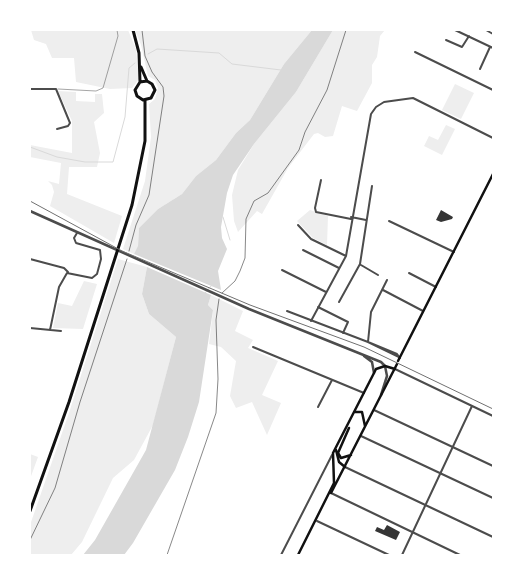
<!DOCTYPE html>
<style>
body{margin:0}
#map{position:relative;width:523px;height:585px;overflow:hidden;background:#fff;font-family:"Playfair Display",serif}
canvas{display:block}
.frame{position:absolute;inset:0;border:31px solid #fff;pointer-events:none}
</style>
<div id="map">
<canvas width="523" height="585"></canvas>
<div class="frame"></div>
</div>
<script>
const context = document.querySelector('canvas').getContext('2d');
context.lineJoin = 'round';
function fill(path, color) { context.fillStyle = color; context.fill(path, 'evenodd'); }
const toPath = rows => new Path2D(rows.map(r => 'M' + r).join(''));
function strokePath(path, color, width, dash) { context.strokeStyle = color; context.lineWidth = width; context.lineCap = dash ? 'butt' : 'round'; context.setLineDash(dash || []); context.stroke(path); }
fill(toPath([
 [31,30,128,30,136,49,139,79,132,88,110,89,76,82,74,58,52,58,46,44,34,40],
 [135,30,312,30,284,64,250,120,236,133,216,160,196,176,182,194,158,209,139,228,138,247,134,254,123,249,145,181,151,137,149,104,155,99,158,88,155,80,148,76,141,45],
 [333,30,385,30,380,36,377,57,372,65,372,83,357,111,342,106,333,136,325,137,318,133,314,134,288,168,262,214,257,211,238,232,234,221,232,195,238,170,254,144,296,92],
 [455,84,474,93,461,119,442,110],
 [58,91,76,92,76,101,95,102,95,94,102,94,104,113,94,122,100,153,97,167,69,167,67,194,122,216,114,243,50,206,54,192,52,185,48,181,59,184,61,163,30,157,30,145,72,153,72,121],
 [446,125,455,129,442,155,424,146,429,136,438,140],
 [310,210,328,216,327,245,313,238,297,221],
 [118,259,147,267,142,294,149,314,176,337,153,425,134,460,113,478,82,542,71,555,30,555,30,525,69,413],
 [84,281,97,284,83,329,53,328,58,303,72,306],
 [211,295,243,311,235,331,253,340,248,348,278,361,262,395,281,403,267,435,252,402,236,408,230,396,236,361,221,347,209,344,213,310,208,305],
 [30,454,38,457,30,479]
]), '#eee');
fill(toPath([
 [312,30,333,30,296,92,254,144,233,175,227,193,221,227,222,238,227,249,218,271,221,290,134,254,138,246,139,228,158,209,182,194,196,176,216,160,236,133,250,120,284,64],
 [147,267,211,295,208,305,213,310,199,402,188,437,175,470,133,543,124,555,83,555,95,540,146,450,176,337,149,314,142,294]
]), '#d9d9d9');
strokePath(toPath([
 [148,54,157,49,219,53,232,64,281,70],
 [30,147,57,157,85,162,113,162,125,117,129,68,135,63],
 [223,217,230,240],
 [205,293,212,285]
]), '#d9d9d9', 1);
fill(toPath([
 [441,210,453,217,452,219,441,222,436,220],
 [387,525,400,532,396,540,375,531,377,527,384,530]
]), '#353535');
strokePath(toPath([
 [129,251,136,225,149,195,164,96,163,87,152,72,145,56,142,30],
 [222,293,235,281,240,271,245,258,246,219,254,201,268,193,299,150,305,132,327,90,346,30],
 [30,540,55,488,80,402,127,259],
 [167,555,216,413,218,379,216,320,219,299]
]), '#111', 0.5);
strokePath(toPath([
 [58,89,96,91,103,88,118,36,117,30]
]), '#4c4c4c', 0.5);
strokePath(toPath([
 [455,30,493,48],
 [486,30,493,34],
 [446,40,462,47,469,36],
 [415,52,493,90],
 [480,69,490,47],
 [30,89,56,89,70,123,68,126,57,129],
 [321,180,315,208,316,212,351,219],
 [351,217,366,220],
 [389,221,454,252],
 [298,225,311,239,346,256],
 [303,250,339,268],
 [30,259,64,268,68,272],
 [361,265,378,275],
 [282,270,326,292],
 [409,273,436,287],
 [383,290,423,311],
 [339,302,360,264,372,186],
 [318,307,348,322,343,333],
 [287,311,368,342,397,354,400,358],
 [311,321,346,256,371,114,376,107,384,102,413,98,493,138],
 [30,328,61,331],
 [50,330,59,287,67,273,92,278,97,274,101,259,100,250,76,243,74,238,77,233],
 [368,342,371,312,387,280],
 [368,342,399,357],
 [253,347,364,393],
 [395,369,493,416],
 [318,407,332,380],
 [374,410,493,466],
 [361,436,493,498],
 [345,467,493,537],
 [331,493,460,555],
 [317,521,389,555],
 [281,555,332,455],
 [402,555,472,406]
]), '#4c4c4c', 2);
strokePath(toPath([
 [30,211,249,309,381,362,385,366,387,376,381,395],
 [364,356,372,362,374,373]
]), '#4c4c4c', 2.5);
strokePath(toPath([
 [398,361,493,174],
 [355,412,362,412,365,426],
 [349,428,338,453,341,458,351,455],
 [336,450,339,462,345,467],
 [331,493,397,364],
 [298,555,334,483,333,453,374,373,376,369,385,366,395,369]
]), '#111', 2.5);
strokePath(toPath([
 [133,30,139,53,140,82],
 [141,67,147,81,152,84,155,90,151,98,143,100,137,96,135,90,140,82,147,81],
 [30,511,69,402,132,205,145,141,145,100]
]), '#111', 3);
strokePath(toPath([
 [30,201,122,251,250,305,364,347,493,409]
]), '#707070', 1);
</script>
